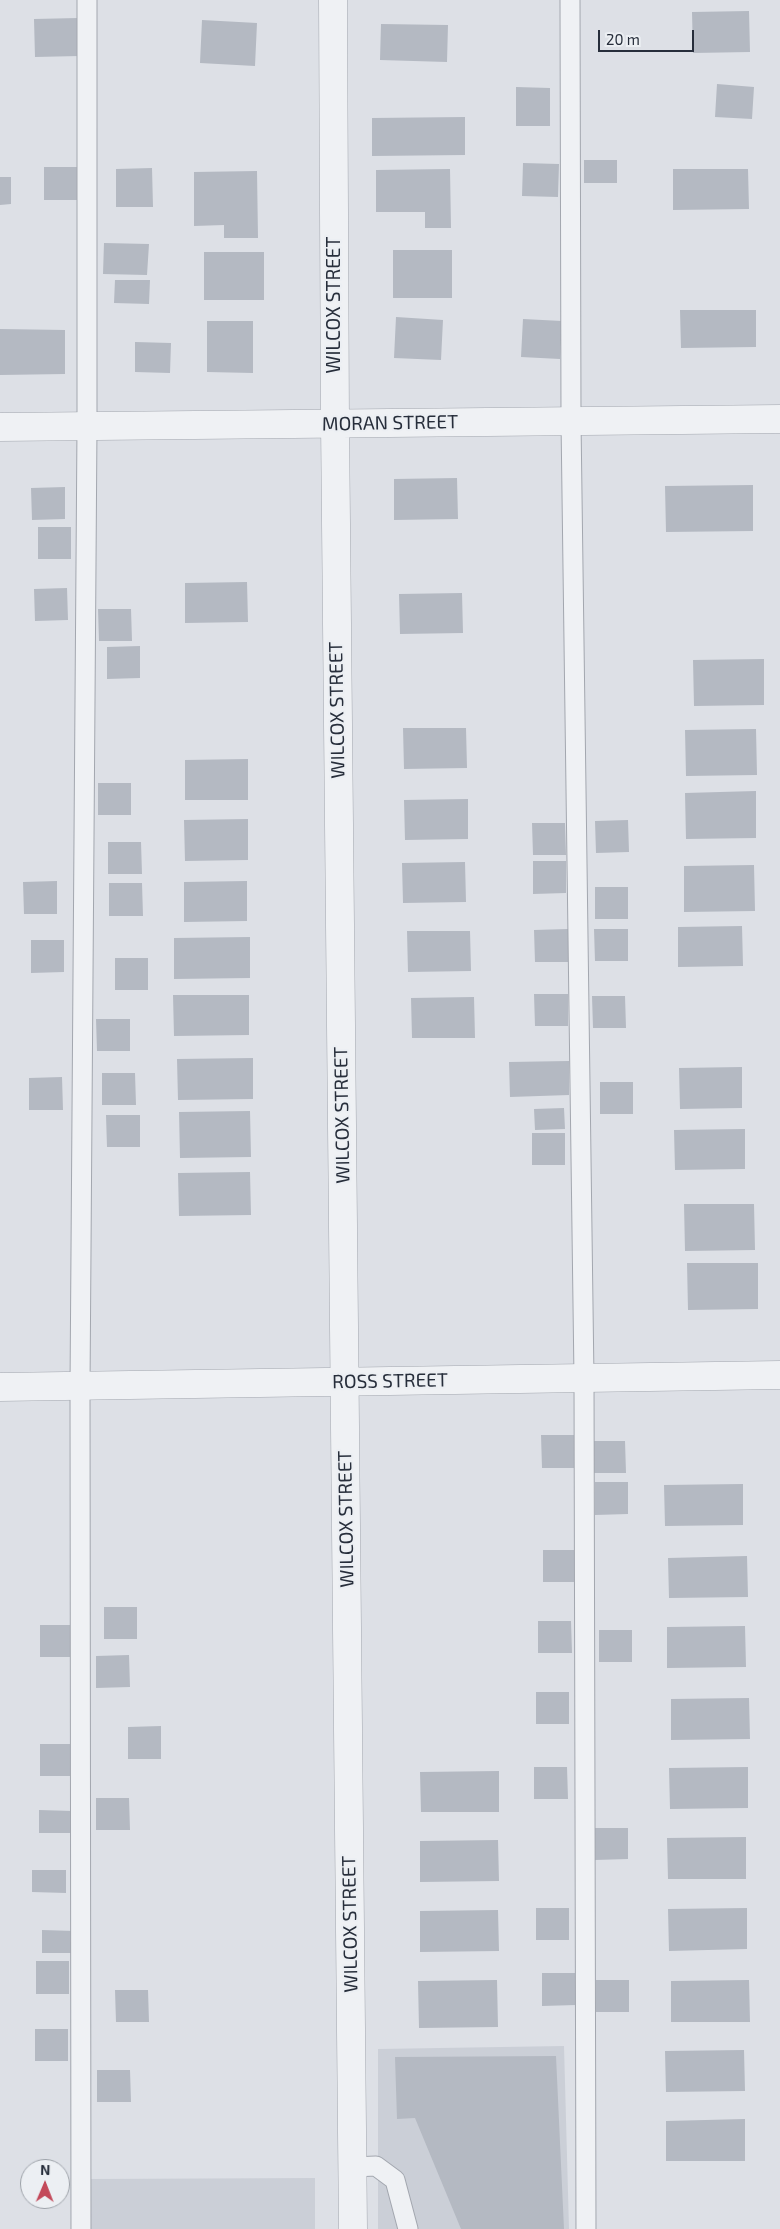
<!DOCTYPE html>
<style>
body{margin:0}
#map{position:relative;width:780px;height:2229px;overflow:hidden;background:#dde0e6;font-family:"Exo 2",sans-serif}
canvas{display:block}
.north{position:absolute;left:20px;top:2159px;width:50px;height:50px;box-sizing:border-box;background:#eceff3;border:1px solid #9da2a9;border-radius:50%;rotate:1deg;font-size:14px;font-weight:700;line-height:20px;text-align:center;color:#272e3b}
.north::after{content:'';display:block;margin:auto;width:18px;height:22px;background:#c3495a;clip-path:polygon(50% 0,100% 100%,50% 72%,0 100%)}
.scale{position:absolute;left:598px;top:30px;width:96px;height:22px;box-sizing:border-box;border:2px solid #272e3b;border-top:0;padding-left:6px;font-size:15px;line-height:18px;white-space:nowrap;color:#272e3b;-webkit-text-stroke:4px #eceff3;paint-order:stroke}
</style>
<div id="map">
<canvas width="780" height="2229"></canvas>
<div class="north">N</div>
<div class="scale">20 m</div>
</div>
<script>
const context = document.querySelector('canvas').getContext('2d');
context.lineJoin = 'round';
function fill(path, color) { context.fillStyle = color; context.fill(path, 'evenodd'); }
const toPath = rows => new Path2D(rows.map(r => 'M' + r).join(''));
function strokePath(path, color, width, dash) { context.strokeStyle = color; context.lineWidth = width; context.lineCap = dash ? 'butt' : 'round'; context.setLineDash(dash || []); context.stroke(path); }
function drawText(font, color, halo, rows, align = 'center') {
  context.font = font + ' "Exo 2",sans-serif'; context.lineWidth = 4.5; context.setLineDash([]); context.textBaseline = 'middle'; context.strokeStyle = halo; context.fillStyle = color; for (const [text, x, y, turn = 0] of rows) {
    context.save(); context.translate(x, y); context.rotate((+turn || 0) * Math.PI / 180); context.textAlign = isNaN(turn) ? turn : align; if (halo) context.strokeText(text, 0, 0); context.fillText(text, 0, 0); context.restore();
  }
}
fill(toPath([
 [564,2046,569,2229,378,2229,378,2049],
 [315,2178,315,2229,89,2229,89,2179]
]), '#cbcfd7');
fill(toPath([
 [749,11,750,52,693,53,692,12],
 [78,18,79,56,35,57,34,19],
 [202,20,257,23,255,66,200,63],
 [381,24,448,25,447,62,380,60],
 [717,84,754,87,752,119,715,117],
 [516,87,550,88,550,126,516,126],
 [465,117,465,155,372,156,372,118],
 [584,160,617,160,617,183,584,183],
 [523,163,559,164,558,197,522,196],
 [44,167,79,167,79,200,44,200],
 [152,168,153,207,116,207,116,169],
 [450,169,451,228,425,228,425,212,376,212,376,170],
 [673,169,748,169,749,209,673,210],
 [257,171,258,238,224,238,224,225,194,226,194,172],
 [0,177,11,177,11,204,0,205],
 [104,243,149,244,147,275,103,274],
 [393,250,452,250,452,298,393,298],
 [204,252,264,252,264,300,204,300],
 [115,280,150,280,149,304,114,303],
 [680,310,756,310,756,347,681,348],
 [396,317,443,320,441,360,394,358],
 [523,319,562,321,560,359,521,357],
 [207,321,253,321,253,373,207,372],
 [0,329,65,330,65,374,0,375],
 [135,342,171,343,170,373,135,372],
 [457,478,458,519,394,520,394,479],
 [753,485,753,531,666,532,665,486],
 [65,487,65,519,32,520,31,488],
 [38,527,71,527,71,559,38,559],
 [247,582,248,622,185,623,185,583],
 [67,588,68,620,35,621,34,589],
 [462,593,463,633,400,634,399,594],
 [98,609,131,609,132,641,99,641],
 [140,646,140,678,107,679,107,647],
 [764,659,764,705,694,706,693,660],
 [403,728,466,728,467,768,404,769],
 [756,729,757,775,686,776,685,730],
 [248,759,248,800,185,800,185,760],
 [98,783,131,783,131,815,98,815],
 [756,791,756,838,686,839,685,793],
 [468,799,468,839,405,840,404,800],
 [248,819,248,860,185,861,184,820],
 [628,820,629,852,596,853,595,821],
 [532,823,565,823,566,855,533,855],
 [108,842,141,842,142,874,108,874],
 [533,861,566,861,566,893,533,894],
 [465,862,466,902,403,903,402,863],
 [754,865,755,911,684,912,684,866],
 [57,881,57,914,24,914,23,882],
 [247,881,247,921,184,922,184,882],
 [109,883,142,883,143,916,109,916],
 [595,887,628,887,628,919,595,919],
 [742,926,743,966,678,967,678,927],
 [568,929,568,962,535,962,534,930],
 [594,929,628,929,628,961,595,961],
 [407,931,470,931,471,971,408,972],
 [250,937,250,978,174,979,174,938],
 [31,940,64,940,64,972,31,973],
 [115,958,148,958,148,990,115,990],
 [534,994,568,994,568,1026,535,1026],
 [173,995,249,995,249,1035,174,1036],
 [592,996,625,996,626,1028,593,1028],
 [474,997,475,1038,412,1038,411,998],
 [96,1019,130,1019,130,1051,97,1051],
 [253,1058,253,1099,178,1100,177,1059],
 [569,1061,569,1095,510,1097,509,1062],
 [742,1067,742,1108,680,1109,679,1068],
 [102,1073,135,1073,136,1105,102,1105],
 [62,1077,63,1110,29,1110,29,1078],
 [600,1082,633,1082,633,1114,600,1114],
 [564,1108,565,1129,535,1130,534,1109],
 [250,1111,251,1157,180,1158,179,1112],
 [106,1115,140,1115,140,1147,107,1147],
 [745,1129,745,1169,675,1170,674,1130],
 [532,1133,565,1133,565,1165,532,1165],
 [250,1172,251,1215,179,1216,178,1173],
 [684,1204,754,1204,755,1250,685,1251],
 [687,1263,758,1263,758,1309,688,1310],
 [541,1435,574,1435,575,1468,542,1468],
 [592,1441,625,1441,626,1473,592,1473],
 [595,1482,628,1482,628,1514,595,1515],
 [743,1484,743,1525,665,1526,664,1485],
 [543,1550,576,1550,576,1582,543,1582],
 [747,1556,748,1597,669,1598,668,1558],
 [104,1607,137,1607,137,1639,104,1639],
 [538,1621,571,1621,572,1653,538,1653],
 [40,1625,73,1625,73,1657,40,1657],
 [745,1626,746,1667,667,1668,667,1627],
 [599,1630,632,1630,632,1662,599,1662],
 [129,1655,130,1687,96,1688,96,1656],
 [536,1692,569,1692,569,1724,536,1724],
 [749,1698,750,1739,671,1740,671,1699],
 [161,1726,161,1759,128,1759,128,1727],
 [40,1744,73,1744,73,1776,40,1776],
 [534,1767,567,1767,568,1799,534,1799],
 [748,1767,748,1808,670,1809,669,1768],
 [499,1771,499,1812,421,1812,420,1772],
 [96,1798,129,1798,130,1830,96,1830],
 [39,1810,73,1811,73,1833,39,1833],
 [595,1828,628,1828,628,1859,595,1860],
 [746,1837,746,1879,668,1879,667,1838],
 [498,1840,499,1881,420,1882,420,1841],
 [32,1870,66,1870,66,1893,32,1892],
 [536,1908,569,1908,569,1940,536,1940],
 [747,1908,747,1949,669,1951,668,1909],
 [498,1910,499,1951,420,1952,420,1911],
 [42,1930,75,1931,75,1953,42,1953],
 [36,1961,69,1961,69,1994,36,1994],
 [542,1973,575,1973,576,2005,542,2006],
 [497,1980,498,2027,419,2028,418,1981],
 [596,1980,629,1980,629,2012,596,2012],
 [749,1980,750,2022,671,2022,671,1981],
 [115,1990,148,1990,149,2022,116,2022],
 [35,2029,68,2029,68,2061,35,2061],
 [744,2050,745,2091,666,2092,665,2051],
 [556,2056,564,2229,461,2229,415,2118,397,2119,395,2057],
 [97,2070,130,2070,131,2102,97,2102],
 [745,2119,745,2161,666,2161,666,2121]
]), '#b4b9c2');
const service = toPath([
 [570,0,571,421,584,1378,586,2229],
 [353,2167,376,2166,395,2180,408,2229],
 [81,2229,80,1386,87,426,87,0]
]);
const minor = toPath([
 [333,0,335,423,353,2229],
 [0,427,780,419],
 [0,1387,780,1375]
]);
strokePath(service, '#a3a7af', 21);
strokePath(minor, '#a3a7af', 29);
strokePath(service, '#eff1f4', 19);
strokePath(minor, '#eff1f4', 28);
drawText('19px', '#272e3b', '#eceff3', [
 ["WILCOX STREET",334,305,-90],
 ["MORAN STREET",390,423,-1],
 ["WILCOX STREET",337,710,-91],
 ["WILCOX STREET",342,1115,-91],
 ["ROSS STREET",390,1381,-1],
 ["WILCOX STREET",346,1519,-91],
 ["WILCOX STREET",350,1924,-91]
]);
</script>
